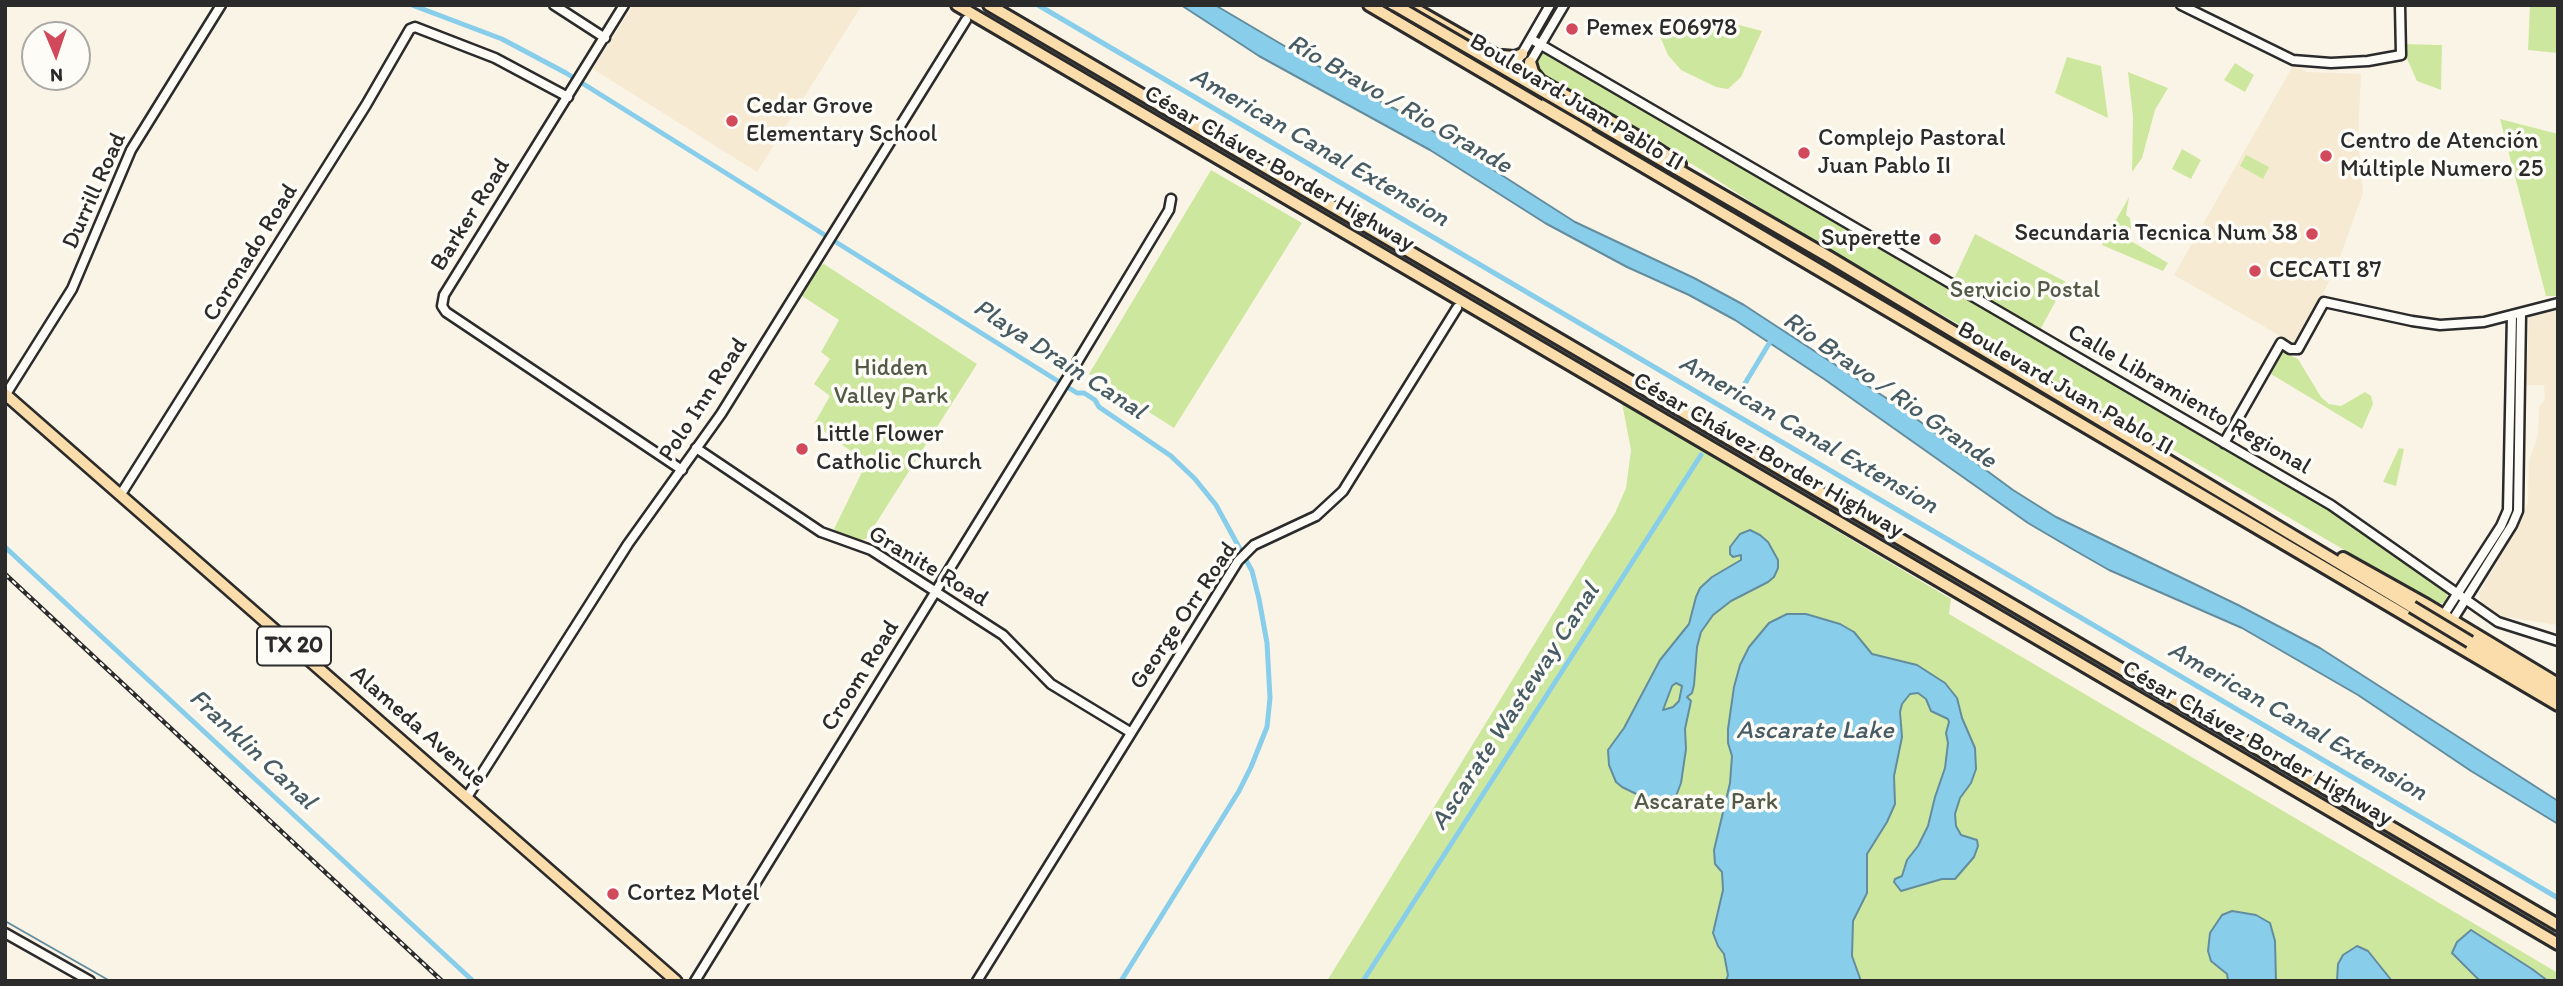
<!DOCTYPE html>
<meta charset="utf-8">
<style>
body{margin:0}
#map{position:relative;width:2563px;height:986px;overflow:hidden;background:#faf4e6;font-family:Itim,sans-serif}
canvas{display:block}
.frame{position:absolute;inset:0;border:7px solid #2b2b2b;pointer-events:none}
.north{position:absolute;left:21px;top:21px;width:70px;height:70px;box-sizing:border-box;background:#fdfcf7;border:2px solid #a9a8a5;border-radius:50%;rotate:178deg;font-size:19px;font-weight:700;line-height:28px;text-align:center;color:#2b2b2b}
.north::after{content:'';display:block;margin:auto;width:24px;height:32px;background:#d1495b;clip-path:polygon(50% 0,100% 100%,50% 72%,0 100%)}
</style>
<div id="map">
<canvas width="2563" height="986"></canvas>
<div class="frame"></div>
<div class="north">N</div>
</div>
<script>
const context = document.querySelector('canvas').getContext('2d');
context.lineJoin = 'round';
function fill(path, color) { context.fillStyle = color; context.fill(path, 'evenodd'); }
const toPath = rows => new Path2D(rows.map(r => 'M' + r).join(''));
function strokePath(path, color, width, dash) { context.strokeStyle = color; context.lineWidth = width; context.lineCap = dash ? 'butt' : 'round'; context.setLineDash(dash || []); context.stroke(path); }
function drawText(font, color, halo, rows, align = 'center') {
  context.font = font + ' Itim,sans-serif'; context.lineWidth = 7; context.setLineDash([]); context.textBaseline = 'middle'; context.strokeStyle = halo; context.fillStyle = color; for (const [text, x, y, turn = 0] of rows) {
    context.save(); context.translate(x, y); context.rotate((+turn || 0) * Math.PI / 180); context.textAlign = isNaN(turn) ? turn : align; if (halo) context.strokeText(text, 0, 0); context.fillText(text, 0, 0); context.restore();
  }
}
fill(toPath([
 [633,5,862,5,757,172,593,69],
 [2294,64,2307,72,2361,74,2358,138,2363,193,2336,268,2296,345,2174,275],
 [2558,307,2558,625,2499,616,2481,603,2479,593,2516,531,2528,502,2529,461,2538,435,2539,407,2545,400,2544,385,2526,385,2529,317]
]), '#f6ead2');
fill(toPath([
 [2530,5,2558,5,2558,53,2528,50],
 [1720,20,1762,31,1741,77,1728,89,1716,87,1681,70,1668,55,1659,34,1660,29],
 [2404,44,2442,45,2441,90,2417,81,2404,52],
 [1542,52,1725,156,2344,518,2447,594,2448,599,2443,603,2435,603,1768,213,1700,169,1540,75,1535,66],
 [2067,57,2101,66,2108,118,2055,93],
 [2235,63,2254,75,2245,92,2224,80],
 [2128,72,2168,88,2155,110,2142,158,2132,172,2133,117],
 [2500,119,2558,134,2558,296,2546,296],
 [2182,149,2201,160,2191,179,2172,169],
 [2246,155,2269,167,2263,179,2240,166],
 [1211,170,1302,223,1174,428,1089,374],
 [2129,197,2126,215,2130,218,2131,229,2129,240,2168,263,2163,271,2102,245],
 [1975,234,2066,282,2040,330,1954,279],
 [824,264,977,364,866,539,862,540,838,534,834,529,865,466,863,460,814,424,830,396,814,384,830,359,821,352,839,320,802,296,821,265],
 [2283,352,2298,359,2321,397,2329,404,2341,406,2365,392,2371,396,2373,404,2362,429,2271,374],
 [1622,403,1951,599,1949,614,2558,973,2558,981,1327,981,1615,513,1626,488,1631,450],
 [2399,448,2404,449,2396,486,2383,482]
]), '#cde89e');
const water = toPath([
 [1181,5,1215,5,1354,87,1414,119,1575,222,1694,278,1744,305,1903,409,2013,490,2056,517,2238,605,2320,648,2558,801,2558,824,2471,771,2358,695,2242,628,2109,570,2074,550,2028,523,1824,379,1735,320,1689,295,1627,267,1545,223,1430,150,1259,56,1181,5],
 [1750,530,1760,535,1768,542,1778,560,1778,568,1774,577,1768,582,1731,601,1713,615,1701,632,1697,647,1694,685,1692,693,1687,697,1691,701,1685,729,1686,749,1681,783,1673,804,1668,806,1657,804,1622,787,1616,782,1609,765,1608,750,1624,728,1660,660,1689,624,1696,597,1700,588,1712,577,1741,560,1741,555,1733,557,1730,554,1730,547,1740,534,1750,530],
 [1676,683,1682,686,1679,701,1673,707,1663,710,1672,686,1676,683],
 [1787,614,1806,614,1840,624,1854,632,1872,654,1917,665,1945,683,1957,698,1962,718,1975,748,1976,769,1971,783,1960,798,1955,814,1956,826,1961,835,1977,840,1978,846,1974,857,1955,879,1942,879,1901,891,1894,882,1895,879,1902,876,1907,860,1918,846,1928,826,1935,797,1945,768,1948,743,1946,733,1949,722,1948,719,1931,711,1926,699,1918,693,1910,694,1902,704,1900,712,1902,737,1894,776,1895,804,1887,822,1867,854,1867,893,1853,921,1852,956,1861,981,1726,981,1728,975,1724,954,1718,946,1713,933,1723,890,1722,872,1715,864,1714,850,1730,783,1732,756,1728,743,1728,729,1734,687,1740,665,1749,647,1769,623,1787,614],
 [2232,911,2256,915,2270,923,2275,941,2276,981,2228,981,2227,974,2211,961,2208,951,2210,933,2222,915,2232,911],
 [2471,930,2532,969,2548,981,2480,981,2452,953,2457,942,2471,930],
 [2357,946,2368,951,2392,981,2337,981,2338,964,2343,955,2357,946]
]);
fill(water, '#88ceea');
strokePath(water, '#638d9e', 2);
strokePath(toPath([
 [5,921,110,981]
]), '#638d9e', 2);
strokePath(toPath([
 [412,5,502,39,566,73,1077,393,1084,393,1095,400,1099,407,1171,456,1195,479,1216,505,1252,571,1259,599,1267,643,1270,698,1267,727,1251,767,1239,791,1121,981],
 [1038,5,2558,898],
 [1735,400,1773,337],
 [5,547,473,981],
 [1363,981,1701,455]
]), '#88ceea', 5);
const minor = toPath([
 [554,5,605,38],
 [624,5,444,295,442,306,446,312,682,470],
 [2181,5,2293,60,2331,63,2368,61,2401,55,2400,5],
 [1531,39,2331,505,2498,622,2558,641],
 [1520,57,1550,5],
 [1528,66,1564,5],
 [6,394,72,289,131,150,221,5],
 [2224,443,2281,343,2290,349,2298,349,2324,302,2412,321,2440,325,2484,322,2558,303],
 [696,448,821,532,871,550,1003,635,1051,684,1130,732],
 [121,494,366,105,410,29,415,27,495,58,568,97],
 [2441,619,2501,526,2508,510,2512,316],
 [2450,624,2512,525,2518,511,2521,314],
 [467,797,628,544,721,414,966,20],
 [5,933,90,981],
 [695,981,1070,374,1169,210,1171,199],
 [977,981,1238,561,1254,545,1316,516,1343,491,1457,308]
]);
const major = toPath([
 [5,394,676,981]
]);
const highway = toPath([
 [957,5,2558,944],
 [989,5,2558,925],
 [1369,5,2558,705],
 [1408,5,1638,137,1680,164],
 [1502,56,1515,57,1522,54],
 [1530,62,1533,72,1538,78],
 [1547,99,1577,119,1587,129],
 [1644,150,1829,257,2412,607],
 [2343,558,2427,605,2558,684],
 [2470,642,2558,694]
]);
strokePath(minor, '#2b2b2b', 13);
strokePath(major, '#2b2b2b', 15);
strokePath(highway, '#2b2b2b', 16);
strokePath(minor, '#fdfcf7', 8);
strokePath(major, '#faddab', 10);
strokePath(highway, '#faddab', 10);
const rail = toPath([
 [5,574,442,981]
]);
strokePath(rail, '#2b2b2b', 4.5);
strokePath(rail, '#fdfcf7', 2, [5]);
const highwayBridge = toPath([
 [1395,5,1644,150],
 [2412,607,2470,642]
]);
strokePath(highwayBridge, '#2b2b2b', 16, []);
strokePath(highwayBridge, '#faddab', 10);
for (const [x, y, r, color] of [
 [1572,29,7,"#d1495b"],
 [732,121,7,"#d1495b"],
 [1804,153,7,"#d1495b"],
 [2326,156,7,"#d1495b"],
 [2312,234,7,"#d1495b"],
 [1935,239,7,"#d1495b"],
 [2255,271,7,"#d1495b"],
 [802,449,7,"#d1495b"],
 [613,894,7,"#d1495b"]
]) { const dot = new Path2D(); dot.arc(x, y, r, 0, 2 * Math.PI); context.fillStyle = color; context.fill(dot); strokePath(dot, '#fdfcf7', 2.5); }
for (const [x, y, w] of [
 [294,646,74]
]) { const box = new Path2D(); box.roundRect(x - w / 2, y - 19.5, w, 39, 5); context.fillStyle = '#fdfcf7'; context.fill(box); strokePath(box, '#2b2b2b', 2); }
drawText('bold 23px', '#2b2b2b', null, [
 ["TX 20",294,646]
]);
drawText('24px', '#2b2b2b', '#fdfcf7', [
 ["Pemex E06978",1586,29],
 ["Cedar Grove",746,107],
 ["Elementary School",746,135],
 ["Complejo Pastoral",1818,139],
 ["Juan Pablo II",1818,167],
 ["Centro de Atención",2340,142],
 ["Múltiple Numero 25",2340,170],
 ["Secundaria Tecnica Num 38",2298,234,"right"],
 ["Superette",1921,239,"right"],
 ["CECATI 87",2269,271],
 ["Little Flower",816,435],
 ["Catholic Church",816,463],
 ["Cortez Motel",627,894]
], 'left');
drawText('24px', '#2b2b2b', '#fdfcf7', [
 ["Boulevard Juan Pablo II",1576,103,31],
 ["César Chávez Border Highway",1279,169,30],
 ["Durrill Road",95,191,-66],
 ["Barker Road",471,215,-58],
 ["Coronado Road",251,253,-58],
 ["Boulevard Juan Pablo II",2065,389,30],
 ["Polo Inn Road",704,400,-57],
 ["Calle Libramiento Regional",2189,400,30],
 ["César Chávez Border Highway",1768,456,30],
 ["Granite Road",928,567,31],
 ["George Orr Road",1184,616,-56],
 ["Croom Road",861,676,-58],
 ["Alameda Avenue",418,727,41],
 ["César Chávez Border Highway",2257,744,30]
]);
drawText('24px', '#545a48', '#fdfcf7', [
 ["Servicio Postal",2025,291],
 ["Hidden",891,369],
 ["Valley Park",891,397],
 ["Ascarate Park",1706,803]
]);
drawText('italic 26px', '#475c64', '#fdfcf7', [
 ["Río Bravo / Rio Grande",1399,105,30],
 ["American Canal Extension",1319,148,30],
 ["Playa Drain Canal",1059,360,33],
 ["Río Bravo / Rio Grande",1889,391,35],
 ["American Canal Extension",1808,435,30],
 ["Ascarate Wasteway Canal",1516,707,-57],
 ["American Canal Extension",2297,722,30],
 ["Ascarate Lake",1815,731],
 ["Franklin Canal",252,750,43]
]);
</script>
